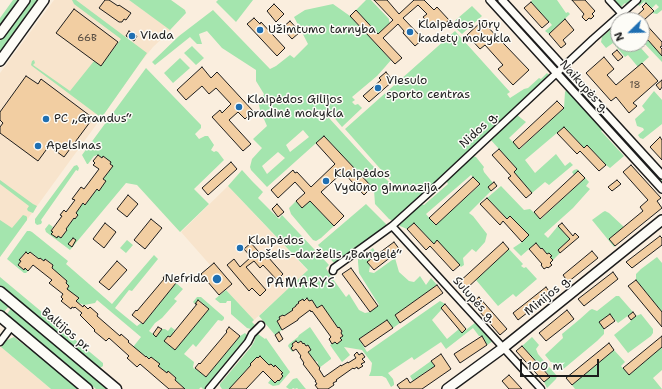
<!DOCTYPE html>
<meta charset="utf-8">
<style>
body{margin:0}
#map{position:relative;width:662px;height:389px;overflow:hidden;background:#faeede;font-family:"Shantell Sans",sans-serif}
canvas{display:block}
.north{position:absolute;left:610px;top:12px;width:40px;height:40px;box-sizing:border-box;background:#fdfcf7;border:1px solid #a3a29f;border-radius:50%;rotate:247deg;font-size:11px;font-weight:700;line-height:16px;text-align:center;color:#1c1c1c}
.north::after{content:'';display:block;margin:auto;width:14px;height:18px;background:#1f6fb2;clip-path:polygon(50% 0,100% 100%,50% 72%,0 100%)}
.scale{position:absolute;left:520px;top:359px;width:79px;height:18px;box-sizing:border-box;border:2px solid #1c1c1c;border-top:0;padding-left:5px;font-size:12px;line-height:14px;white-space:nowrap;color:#1c1c1c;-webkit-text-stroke:3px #fdfcf7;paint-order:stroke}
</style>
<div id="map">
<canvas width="662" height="389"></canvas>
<div class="north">N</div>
<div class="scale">100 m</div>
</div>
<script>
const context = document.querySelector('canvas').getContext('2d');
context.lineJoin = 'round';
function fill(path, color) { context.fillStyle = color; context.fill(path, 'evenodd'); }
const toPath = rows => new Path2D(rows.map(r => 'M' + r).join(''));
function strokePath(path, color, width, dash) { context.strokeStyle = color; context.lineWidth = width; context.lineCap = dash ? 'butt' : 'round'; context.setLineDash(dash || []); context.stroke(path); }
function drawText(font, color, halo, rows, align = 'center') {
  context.font = font + ' "Shantell Sans",sans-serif'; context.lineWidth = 3; context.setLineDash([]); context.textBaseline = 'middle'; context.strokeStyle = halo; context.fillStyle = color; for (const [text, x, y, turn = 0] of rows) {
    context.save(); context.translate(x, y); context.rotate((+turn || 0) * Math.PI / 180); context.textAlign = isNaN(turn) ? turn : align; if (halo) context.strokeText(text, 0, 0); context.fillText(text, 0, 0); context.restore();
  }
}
fill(toPath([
 [54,0,129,0,171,30,153,47,140,63,96,125,0,257,0,73],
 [228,186,308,271,254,320,226,290,232,284,214,263,211,266,181,232],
 [1,347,51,389,0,389,0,348]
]), '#f8e4cc');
fill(toPath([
 [13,0,18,0,0,25,0,18],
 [31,0,38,0,0,52,0,41],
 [72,0,76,0,147,53,102,117,99,116,32,66,31,65,32,61,34,60,35,63,33,65,70,91,94,61,101,66,121,39,74,4],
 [129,0,171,0,185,10,186,13,170,30],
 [218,0,253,0,236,22,216,2],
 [366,0,371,0,389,19,389,21,390,23,378,34,356,10],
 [532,0,557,0,566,13,568,12,570,14,549,34,545,31,552,25,531,2],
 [614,0,635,0,628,6,625,3,621,7],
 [642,0,662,0,662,10,657,14,652,13,659,7,656,4,651,9,646,3,644,4,645,1,639,6,638,4],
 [333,4,350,16,391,60,385,67,377,76,352,97,355,100,352,102,355,105,358,104,362,108,342,127,332,115,329,118,372,165,398,191,399,190,345,129,455,31,510,92,507,94,510,98,524,89,528,88,539,78,541,79,547,73,549,75,517,105,518,106,393,221,389,219,375,204,374,190,372,187,324,136,267,187,251,170,250,167,252,159,262,148,253,139,267,126,260,110,259,105,264,94,256,81,256,70,222,48,207,31,199,34,202,44,197,44,190,37,155,65,152,62,179,36,213,10,270,69,276,66,290,55,294,58,308,44,294,17,305,10],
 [303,130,309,137,290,152,286,145],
 [278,152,285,158,267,174,262,166],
 [472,6,482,16,462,34,451,24],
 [503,6,556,64,554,66,501,9],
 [618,26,618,44,633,44,638,49,640,47,649,57,638,67,628,55,625,57,613,43,606,48,601,42,602,37,611,29,613,30],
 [642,39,645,42,648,40,662,55,662,62,642,41],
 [192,46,204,58,196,65,184,53],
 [180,58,190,68,173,83,164,73],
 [146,68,201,125,201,128,195,134,199,139,205,136,208,136,214,145,211,150,214,152,216,151,218,152,224,160,194,189,209,204,180,232,137,185,126,183,70,250,46,232,45,229,49,224,53,227,51,230,53,232,51,234,57,238,58,236,61,238,67,230,66,229,74,218,75,219,78,215,76,213,83,203,85,205,91,197,93,191,95,192,97,189,99,190,106,181,103,179,113,166,110,164,111,162,103,156,102,158,98,155,94,156,88,164,87,164,82,155],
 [563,72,611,124,609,126,562,74],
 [567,89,604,129,601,131,624,156,610,168,606,165,587,145,584,148,564,127,525,160,535,173,556,154,565,166,570,162,573,165,549,185,545,182,532,193,514,172,517,169,490,139,516,115,517,115,526,122,509,138,520,149,564,108,565,92],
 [654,91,662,100,662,124,643,139,640,138,638,135,644,130,643,128,637,126,635,119,645,110,642,106],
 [614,127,633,149,630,149,611,129],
 [638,154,639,155,662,179,662,184,637,157,636,155],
 [472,156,476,157,484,167,483,169,484,172,493,183,488,187,491,191,469,213,473,216,487,234,485,242,476,252,472,249,463,258,464,265,461,267,437,241,434,244,414,223,407,229,400,226,399,224,405,219,404,218,418,204,421,204,424,205,448,184,446,180],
 [471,175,480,185,435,225,426,214],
 [77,165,79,168,78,171,76,170,41,220,42,222,41,224,37,225,35,223,35,219,74,166],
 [577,169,589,182,586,186,590,189,573,208,544,234,548,238,558,226,573,242,570,245,567,242,558,250,560,253,553,260,550,257,551,256,549,253,547,254,542,248,541,249,536,243,521,256,513,248,522,242,528,235,510,216,507,219,487,198,501,186,524,210,530,209,541,219,584,179,574,175,572,172,574,170],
 [242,170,252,181,263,192,258,198,279,219,282,215,329,265,326,268,330,275,346,297,349,294,359,310,365,313,370,312,379,305,359,273,358,262,358,259,373,248,377,255,368,262,370,266,369,272,374,273,395,258,399,272,409,281,414,282,420,276,426,285,431,278,437,285,395,315,400,323,393,328,387,320,359,339,367,352,440,301,442,302,445,304,441,308,442,309,432,320,447,339,459,329,462,333,476,322,493,341,487,345,482,336,479,336,473,328,446,349,441,342,414,360,412,357,388,373,393,379,394,383,394,385,391,387,386,378,382,376,369,376,371,371,372,363,362,350,344,347,350,355,342,362,330,345,335,342,341,340,340,338,341,333,342,331,339,327,338,328,322,305,315,309,315,305,312,300,309,301,307,298,298,302,299,303,296,305,296,306,292,309,293,310,284,316,283,315,279,317,280,319,277,321,282,330,275,335,259,316,308,270,228,186],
 [0,180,33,204,37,206,33,213,28,211,27,209,29,206,0,184],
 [296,201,302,207,310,201,334,226,321,238,316,241,313,240,291,214,289,208],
 [366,204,386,224,386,226,337,263,334,263,318,245],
 [605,211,609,213,624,227,609,239,615,246,614,247,592,220,603,212],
 [23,215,26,216,27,217,27,220,0,257,0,220,12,228],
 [27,231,30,231,32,232,68,261,66,264,112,304,154,255,158,259,132,291,129,290,115,308,137,326,141,323,143,324,176,283,183,289,174,299,177,301,162,318,155,323,149,331,156,336,162,329,165,329,168,331,171,327,175,330,173,332,175,334,165,341,175,350,209,309,199,300,195,304,193,302,197,297,201,297,224,317,224,319,222,321,218,320,196,347,193,344,184,354,194,362,193,367,194,369,195,368,206,377,240,336,245,333,247,335,248,337,246,340,205,389,203,389,201,387,199,389,185,389,175,380,176,378,168,371,167,373,158,366,159,364,151,357,149,359,146,357,144,359,133,347,141,337,97,300,95,303,84,305,79,303,76,301,78,299,66,290,69,286,66,283,67,281,60,275,53,272,55,270,52,268,53,265,46,259,44,261,40,258,38,260,35,258,36,256,30,252,28,254,26,252,19,260,21,261,18,265,24,270,25,268,28,271,26,273,24,273,7,259],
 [127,240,133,245,126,253,120,248],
 [509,249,523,264,521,266,524,268,526,267,537,279,516,297,513,294,498,306,476,280],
 [657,257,662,263,662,312,636,280,636,274,641,269],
 [0,277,103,363,103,366,100,368,0,285],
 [226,290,254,320,252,322,255,325,251,329,247,328,231,314,231,301,227,301,226,303,220,303,215,299],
 [616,296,619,296,633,312,618,323,610,314,599,322,604,329,604,334,597,341,561,371,558,371,545,355,546,354,563,338,562,334,580,319,590,310,592,309,597,311],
 [0,297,10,305,4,312,0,309],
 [12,307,109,389,96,389,7,314],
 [641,314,653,329,653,333,651,336,628,353,614,335,630,322,631,320,636,316],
 [310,327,331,358,331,359,319,368,317,365,318,363,317,361,315,362,308,352,311,350,308,345,306,346,304,343,303,344,301,341,297,343,296,341,292,344,293,346,291,348,293,351,292,352,288,346,289,344,298,337,299,335],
 [258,334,265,339,266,338,290,372,279,385,273,386,268,383,271,379,275,383,278,380,279,381,283,376,281,374,283,372,275,366,274,367,271,364,268,367,267,363,260,356,258,358,257,357,251,363,253,366,247,369,241,376,242,377,230,389,222,389,220,386,220,384,251,347,254,342,256,335],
 [14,337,28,348,35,351,81,389,51,389,1,347,7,340],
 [532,337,539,345,536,349,538,354,557,376,556,379,547,388,544,382,550,376,522,346],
 [662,347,662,370,653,378,662,389,575,389,572,385,614,350,625,362,621,366,629,375],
 [431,361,436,368,432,370,431,368,413,381,410,376],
 [297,378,305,388,306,389,298,389,297,388,295,389,293,388,292,389,289,389,286,387,293,379]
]), '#a4e5ae');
const building = toPath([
 [105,0,109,0,118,6,119,5,131,13,126,20,124,19,122,22,119,22,99,8,105,0],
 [374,0,387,0,399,14,414,0,424,0,434,10,437,7,449,20,440,28,438,26,434,29,423,17,427,14,418,5,403,18,423,39,415,46,403,33,404,31,398,24,383,38,402,58,395,64,350,16,356,10,378,34,393,20,374,0],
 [572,0,585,0,595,11,592,14,594,16,591,19,589,18,586,21,582,17,584,14,572,0],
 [531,2,549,22,542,28,524,8,531,2],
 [646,3,654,11,644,20,642,20,662,42,662,46,660,47,662,49,662,56,648,40,645,42,642,39,647,33,642,28,642,20,632,20,644,9,642,7,646,3],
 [274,4,284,14,276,22,267,11,274,4],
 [74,9,118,42,101,66,56,33,74,9],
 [254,18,260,24,261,22,285,48,277,56,247,24,254,18],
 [565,19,574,30,563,40,566,44,561,48,549,34,565,19],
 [290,21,300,32,292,39,282,28,290,21],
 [482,21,529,70,513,85,498,69,503,65,485,45,480,49,467,35,482,21],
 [129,31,137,36,134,41,126,36,129,31],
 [617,50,623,57,618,61,612,54,617,50],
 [604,57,614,69,607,75,616,85,642,63,658,81,633,103,637,106,629,113,616,97,611,101,586,73,604,57],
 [202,67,211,78,217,72,253,111,245,119,238,112,229,120,251,144,243,151,212,117,220,110,222,113,231,104,216,88,209,94,202,86,186,100,177,90,202,67],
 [386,72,393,81,369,102,363,96,381,80,379,78,386,72],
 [26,76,38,84,41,79,93,118,64,157,49,146,38,161,0,133,0,127,3,123,0,120,0,112,26,76],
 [662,80,662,87,660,90,656,85,662,80],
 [557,101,564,108,519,149,513,142,557,101],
 [564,127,584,148,587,145,606,165,599,171,580,151,577,154,557,133,564,127],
 [324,136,372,187,364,195,343,172,321,192,344,216,334,226,310,201,302,208,296,201,305,193,295,182,278,198,271,190,293,170,295,173,297,172,311,187,335,164,316,143,324,136],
 [660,137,662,140,662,160,650,147,660,137],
 [499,149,517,169,514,172,532,193,526,198,508,178,511,176,492,155,499,149],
 [98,155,102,158,103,156,111,162,110,164,113,166,103,179,106,181,99,191,97,189,85,205,83,203,76,213,78,215,75,219,74,218,66,229,67,230,61,238,58,236,57,238,51,234,53,232,51,231,62,216,60,215,64,210,66,212,75,200,72,199,81,187,84,189,99,169,93,165,95,163,93,161,98,155],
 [231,162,237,169,208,195,202,188,231,162],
 [631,165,661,198,657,201,662,208,615,246,609,239,643,211,640,207,648,200,623,172,631,165],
 [578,171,585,178,540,219,534,212,578,171],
 [473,177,480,184,436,225,429,218,473,177],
 [617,180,621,184,612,191,608,187,617,180],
 [494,182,497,186,491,191,488,187,494,182],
 [128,195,138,204,127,217,117,209,128,195],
 [487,198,507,219,510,216,529,235,522,242,503,221,500,225,480,204,487,198],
 [277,204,284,212,278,217,272,209,277,204],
 [151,219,162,228,145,249,134,240,151,219],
 [105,223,116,232,104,248,93,239,105,223],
 [414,223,434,244,437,240,460,265,453,271,430,246,426,250,407,229,414,223],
 [562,223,573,236,575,233,579,237,560,253,558,250,570,239,558,226,562,223],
 [660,236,662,238,662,245,632,268,626,262,660,236],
 [73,238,76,240,72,247,68,244,73,238],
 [394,242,400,250,374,270,367,262,394,242],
 [503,242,509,249,465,290,458,283,503,242],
 [251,243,265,259,268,257,283,274,277,280,263,265,260,268,254,261,246,267,266,290,260,296,252,288,249,291,227,265,234,259,240,267,251,257,244,249,251,243],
 [536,243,541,249,542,248,547,254,549,253,552,256,550,257,553,260,550,263,552,265,548,268,547,267,544,269,541,265,542,264,529,249,536,243],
 [592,251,598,258,568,282,563,275,592,251],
 [26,252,28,254,30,252,39,259,40,258,44,261,45,259,53,265,52,268,67,281,66,283,69,286,67,289,79,298,76,301,83,307,84,305,88,309,90,307,98,314,97,316,120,336,121,334,129,341,128,342,146,357,146,356,149,359,151,357,160,364,158,366,167,373,168,371,176,378,175,380,185,389,169,389,140,364,137,367,127,358,129,356,109,338,106,341,94,331,95,330,80,315,82,313,75,307,74,308,72,307,71,309,61,301,63,299,61,297,63,294,49,283,52,280,33,265,28,271,25,268,24,270,18,265,21,261,19,260,26,252],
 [117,261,127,270,109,290,99,282,117,261],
 [214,263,232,284,219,295,201,274,214,263],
 [351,268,378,306,370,312,342,274,351,268],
 [613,272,618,279,584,306,578,299,613,272],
 [166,274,176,283,143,324,132,315,136,310,137,311,164,279,163,278,166,274],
 [636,280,662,312,662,327,628,286,636,280],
 [437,285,443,293,400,323,395,315,437,285],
 [546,287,551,294,518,320,513,313,546,287],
 [479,297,507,329,500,335,472,303,479,297],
 [307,298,309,301,312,300,317,308,322,305,338,328,339,327,342,331,341,333,343,336,340,338,342,340,337,344,335,342,332,344,329,339,331,337,323,326,312,311,311,312,310,310,298,319,298,320,282,330,277,321,280,319,279,317,283,315,284,316,293,310,292,309,296,306,296,305,299,303,298,302,303,299,304,301,307,298],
 [198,300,209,309,175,350,164,341,168,336,170,337,197,304,195,304,198,300],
 [445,304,466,329,462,333,441,308,445,304],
 [567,310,574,319,546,341,539,333,567,310],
 [633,312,636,316,631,320,628,316,633,312],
 [610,314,615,321,604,329,599,322,610,314],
 [387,320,393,328,365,347,359,339,387,320],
 [158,327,162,329,156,337,153,334,158,327],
 [229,327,240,336,206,377,195,368,199,363,200,364,227,332,226,331,229,327],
 [279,332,283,339,279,342,275,335,279,332],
 [482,336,487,345,460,363,454,354,482,336],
 [662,336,662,347,629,375,623,368,662,336],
 [296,341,298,343,301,341,303,344,304,343,306,346,308,345,311,350,308,352,320,368,319,369,324,377,341,365,341,366,348,362,348,363,356,358,354,355,357,352,359,355,362,353,365,357,362,359,365,362,361,364,363,366,358,369,357,367,354,369,353,368,336,380,337,381,333,383,334,385,328,389,318,389,315,385,317,384,315,381,316,381,303,364,304,363,300,357,301,356,296,349,293,351,291,348,293,346,292,344,296,341],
 [609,343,614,350,572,385,566,378,609,343],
 [522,346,550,377,544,382,516,351,522,346],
 [441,354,451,369,422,389,400,389,397,385,407,378,410,383,435,366,431,361,441,354],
 [260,356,269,365,271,364,274,367,275,365,283,373,281,374,283,376,279,381,278,380,275,383,263,371,246,389,229,389,241,376,251,365,250,364,257,357,258,358,260,356],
 [509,375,522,389,509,389,502,381,509,375]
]);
fill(building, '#f2cea2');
strokePath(building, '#1c1c1c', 1);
const minor = toPath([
 [609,0,622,14],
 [392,226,541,389],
 [333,271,334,268,392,226,433,189,593,39,637,0],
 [0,342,12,326],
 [209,389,248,342,252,334,261,325]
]);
const tertiary = toPath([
 [490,0,662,189],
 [502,0,662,175]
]);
const primary = toPath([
 [0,34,25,0],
 [0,61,44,0],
 [447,389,503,348,662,220]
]);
const trunk = toPath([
 [0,292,116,389],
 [0,316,87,389]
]);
strokePath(minor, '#1c1c1c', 9);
strokePath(tertiary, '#1c1c1c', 10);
strokePath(primary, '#1c1c1c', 12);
strokePath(trunk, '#1c1c1c', 13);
strokePath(minor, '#fdfcf7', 6);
strokePath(tertiary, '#fdfcf7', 7);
strokePath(primary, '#fdfcf7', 9);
strokePath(trunk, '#fdfcf7', 10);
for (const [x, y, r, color] of [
 [260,30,4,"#1f6fb2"],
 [410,32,4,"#1f6fb2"],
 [132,36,4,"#1f6fb2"],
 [378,88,4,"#1f6fb2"],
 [239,107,4,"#1f6fb2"],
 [46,119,4,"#1f6fb2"],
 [38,146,4,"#1f6fb2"],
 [326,181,4,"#1f6fb2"],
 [240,248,4,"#1f6fb2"],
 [217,279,5,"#1f6fb2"]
]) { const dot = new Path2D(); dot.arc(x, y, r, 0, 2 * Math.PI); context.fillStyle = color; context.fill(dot); strokePath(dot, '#fdfcf7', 1.5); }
drawText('10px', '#52483e', null, [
 ["66B",87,38],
 ["18",635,85]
]);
drawText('12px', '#1c1c1c', '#fdfcf7', [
 ["Klaipėdos jūrų",418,25],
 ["kadetų mokykla",418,39],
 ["Užimtumo tarnyba",268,30],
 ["Viada",140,36],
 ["Viesulo",386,81],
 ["sporto centras",386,95],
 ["Klaipėdos Gilijos",247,100],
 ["pradinė mokykla",247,114],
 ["PC „Grandus“",54,119],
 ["Apelsinas",46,146],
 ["Klaipėdos",334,174],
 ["Vydūno gimnazija",334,188],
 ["Klaipėdos",248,241],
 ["lopšelis-darželis „Bangelė“",248,255],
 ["Nefrida",208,279,"right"]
], 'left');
drawText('12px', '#1c1c1c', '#fdfcf7', [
 ["Naikupės g.",584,87,48],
 ["Nidos g.",479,130,-43],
 ["Minijos g.",548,296,-39],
 ["Sulupės g.",474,300,48],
 ["Baltijos pr.",66,330,40]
]);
context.letterSpacing = '1px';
drawText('13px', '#1c1c1c', '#fdfcf7', [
 ["PAMARYS",301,284]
]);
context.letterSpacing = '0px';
</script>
